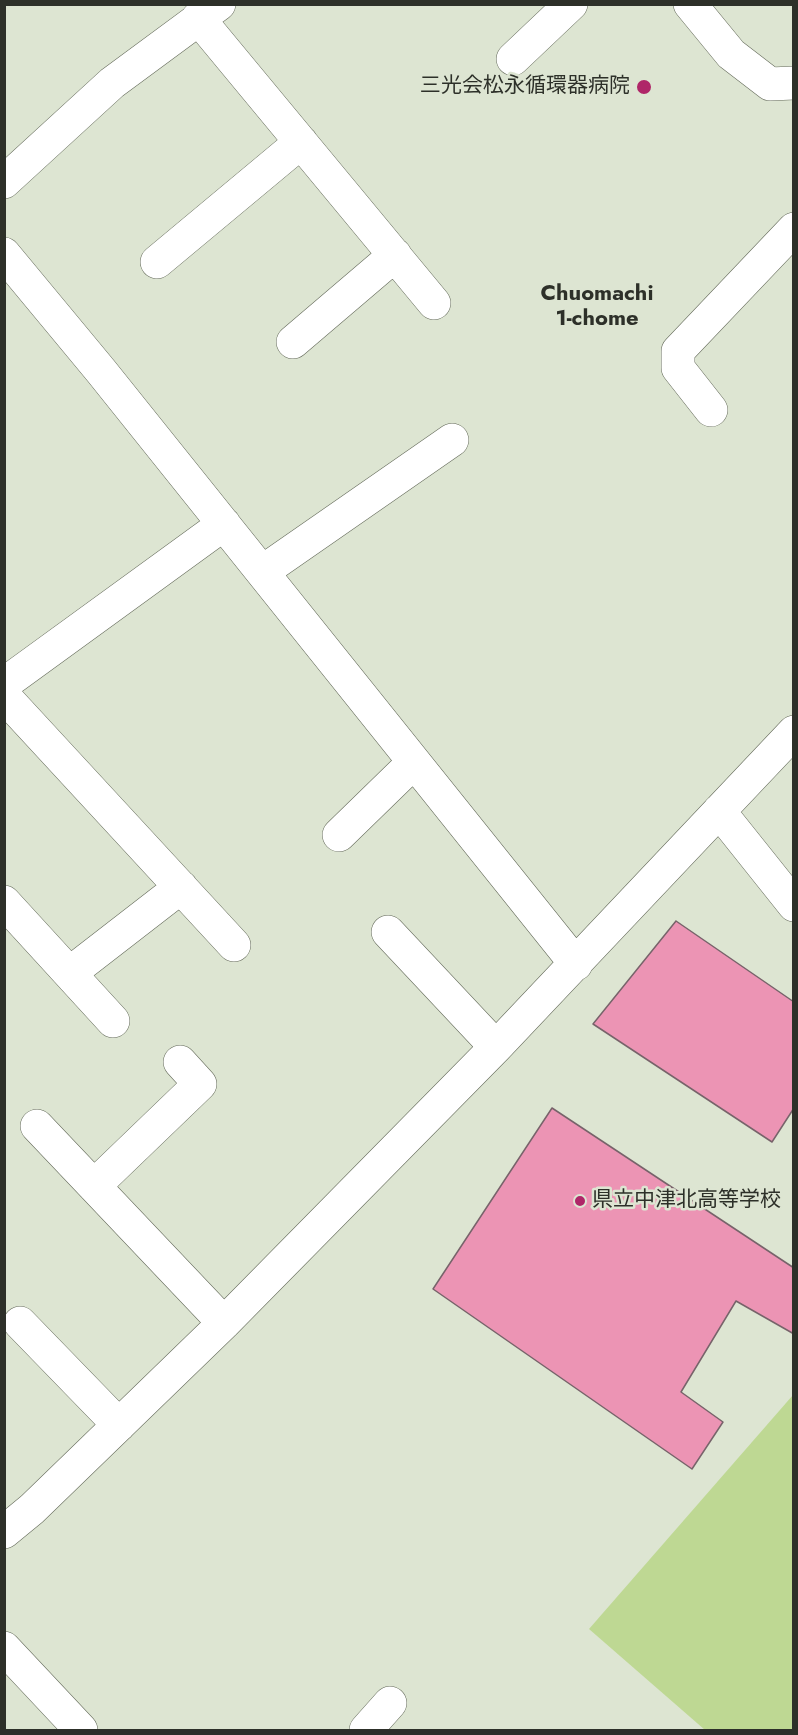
<!DOCTYPE html>
<meta charset="utf-8">
<style>
body{margin:0}
#map{position:relative;width:798px;height:1735px;overflow:hidden;background:#dde5d2;font-family:Jost,sans-serif}
canvas{display:block}
.frame{position:absolute;inset:0;border:6px solid #2d3029;pointer-events:none}
</style>
<div id="map">
<canvas width="798" height="1735"></canvas>
<div class="frame"></div>
</div>
<script>
const context = document.querySelector('canvas').getContext('2d');
context.lineJoin = 'round';
function fill(path, color) { context.fillStyle = color; context.fill(path, 'evenodd'); }
const toPath = rows => new Path2D(rows.map(r => 'M' + r).join(''));
function strokePath(path, color, width, dash) { context.strokeStyle = color; context.lineWidth = width; context.lineCap = dash ? 'butt' : 'round'; context.setLineDash(dash || []); context.stroke(path); }
function drawText(font, color, halo, rows, align = 'center') {
  context.font = font + ' Jost,"Noto Sans JP",sans-serif'; context.lineWidth = 5; context.setLineDash([]); context.textBaseline = 'middle'; context.strokeStyle = halo; context.fillStyle = color; for (const [text, x, y, turn = 0] of rows) {
    context.save(); context.translate(x, y); context.rotate((+turn || 0) * Math.PI / 180); context.textAlign = isNaN(turn) ? turn : align; if (halo) context.strokeText(text, 0, 0); context.fillText(text, 0, 0); context.restore();
  }
}
fill(toPath([
 [793,1395,793,1730,705,1730,589,1629]
]), '#bed893');
const building = toPath([
 [676,921,794,1002,794,1108,772,1142,593,1024,676,921],
 [552,1108,794,1268,794,1334,736,1301,681,1392,723,1422,692,1469,433,1289,552,1108]
]);
fill(building, '#ec94b4');
strokePath(building, '#77636a', 1.5);
const minor = toPath([
 [690,4,731,54,770,84,794,83],
 [198,18,434,303],
 [513,59,571,4],
 [4,182,112,83,219,4],
 [4,254,101,371,576,964],
 [157,262,301,142],
 [293,342,395,255],
 [711,410,678,368,678,351,794,229],
 [262,572,452,440],
 [4,684,224,524],
 [4,696,234,945],
 [719,811,794,905],
 [339,835,414,762],
 [4,902,113,1021],
 [388,932,496,1047],
 [70,973,181,887],
 [37,1126,224,1323],
 [94,1186,200,1084,180,1062],
 [20,1323,119,1425],
 [4,1532,32,1509,224,1323,496,1047,794,732],
 [4,1648,81,1730],
 [366,1730,390,1703]
]);
strokePath(minor, '#646a5a', 34);
strokePath(minor, '#fff', 33);
for (const [x, y, r, color] of [
 [644,87,8,"#af2668"],
 [580,1201,6,"#af2668"]
]) { const dot = new Path2D(); dot.arc(x, y, r, 0, 2 * Math.PI); context.fillStyle = color; context.fill(dot); strokePath(dot, '#dde5d2', 2); }
drawText('21px', '#2d3029', '#dde5d2', [
 ["三光会松永循環器病院",630,87],
 ["県立中津北高等学校",592,1201,"left"]
], 'right');
drawText('bold 22px', '#2d3029', '#dde5d2', [
 ["Chuomachi",597,295],
 ["1-chome",597,320]
]);
</script>
